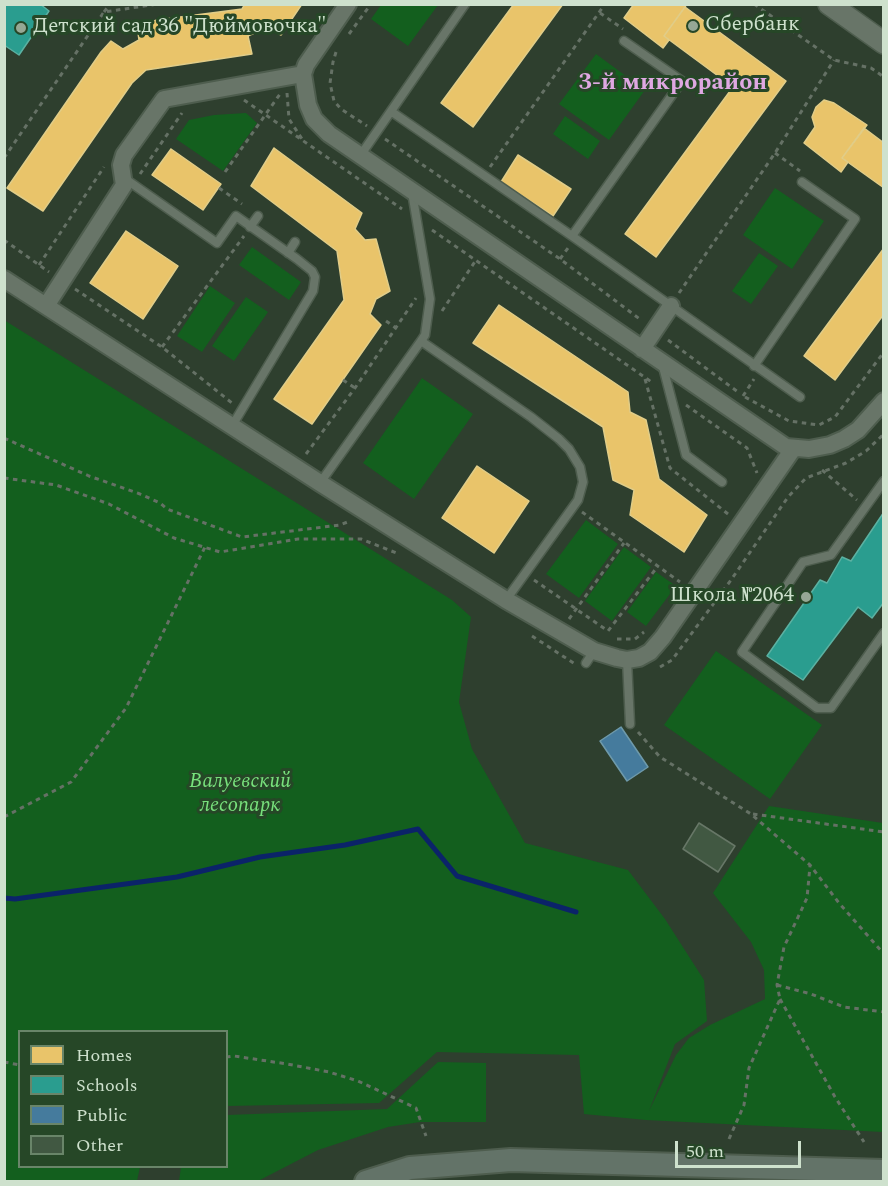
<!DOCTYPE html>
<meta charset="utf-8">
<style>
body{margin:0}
#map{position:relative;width:888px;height:1186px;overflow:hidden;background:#2e3f2e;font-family:Spectral,serif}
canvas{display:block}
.frame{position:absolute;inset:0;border:6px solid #cee1cd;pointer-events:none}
.legend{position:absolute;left:18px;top:1030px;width:210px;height:138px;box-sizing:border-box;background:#264727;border:2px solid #698569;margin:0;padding:8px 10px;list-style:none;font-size:18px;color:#cee1cd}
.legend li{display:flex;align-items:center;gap:12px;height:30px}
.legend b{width:30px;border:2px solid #698569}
.scale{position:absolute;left:675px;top:1141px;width:126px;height:27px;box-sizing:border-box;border:3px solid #cee1cd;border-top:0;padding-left:8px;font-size:18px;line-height:21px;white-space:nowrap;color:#cee1cd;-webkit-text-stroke:4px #264727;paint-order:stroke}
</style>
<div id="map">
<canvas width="888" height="1186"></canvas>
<div class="frame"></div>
<ul class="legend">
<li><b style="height:16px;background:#e9c46a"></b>Homes</li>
<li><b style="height:16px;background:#2a9d8f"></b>Schools</li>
<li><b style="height:16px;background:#457b9d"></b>Public</li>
<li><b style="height:16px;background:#415842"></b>Other</li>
</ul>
<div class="scale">50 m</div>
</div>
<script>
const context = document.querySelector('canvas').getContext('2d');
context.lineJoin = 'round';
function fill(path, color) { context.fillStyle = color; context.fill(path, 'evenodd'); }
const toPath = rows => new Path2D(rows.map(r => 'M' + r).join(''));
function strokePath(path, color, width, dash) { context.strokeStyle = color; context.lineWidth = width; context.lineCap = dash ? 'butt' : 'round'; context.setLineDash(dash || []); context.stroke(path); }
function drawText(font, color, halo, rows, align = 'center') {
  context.font = font + ' Spectral,serif'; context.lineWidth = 6; context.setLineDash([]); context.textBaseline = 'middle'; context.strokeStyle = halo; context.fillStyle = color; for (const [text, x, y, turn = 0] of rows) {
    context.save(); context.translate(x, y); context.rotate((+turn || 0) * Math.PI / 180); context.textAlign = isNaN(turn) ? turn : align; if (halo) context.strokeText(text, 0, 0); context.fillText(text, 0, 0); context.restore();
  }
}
fill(toPath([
 [381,5,381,4,438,5,408,46,371,19],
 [596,54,645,90,609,140,559,104],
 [246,113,257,123,223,171,176,139,189,120,214,115],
 [565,116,600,141,588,159,553,134],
 [775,188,824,221,792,269,743,235],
 [252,247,301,282,289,300,239,265],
 [759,253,778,266,751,304,732,291],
 [210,286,235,303,202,352,177,336],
 [246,297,268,312,234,361,212,346],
 [4,320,452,600,471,617,459,702,472,749,525,843,628,870,665,919,704,980,707,1021,675,1044,649,1111,676,1055,689,1038,710,1025,765,999,764,970,751,942,713,893,769,806,883,823,883,1132,646,1120,584,1114,579,1055,437,1052,379,1103,227,1106,226,1032,20,1032,20,1166,140,1167,137,1181,5,1181],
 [422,378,473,414,414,499,363,463],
 [586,520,618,544,579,598,546,574],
 [624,547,651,567,612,621,585,601],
 [656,572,676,586,646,626,627,612],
 [716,651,822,725,770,799,664,725],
 [438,1062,486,1063,486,1122,420,1122,388,1127,318,1150,258,1181,179,1181,181,1167,226,1166,227,1115,387,1109]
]), '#135f1e');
const homes = toPath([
 [245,4,302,4,281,35,267,27,248,36,252,54,146,70,132,83,43,211,7,188,101,52,111,41,123,49,139,40,137,26,157,20,242,9,245,4],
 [514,4,563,4,473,127,441,103,514,4],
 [634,4,687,4,664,36,669,40,663,48,624,18,634,4],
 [685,7,786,81,656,257,625,234,733,87,664,36,685,7],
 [824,100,834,103,867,125,842,158,848,162,841,172,804,143,815,127,812,117,816,107,824,100],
 [864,128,884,143,884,188,842,158,864,128],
 [274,148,362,213,355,229,365,240,376,239,390,291,376,299,370,314,381,325,312,424,274,399,344,300,337,251,251,186,274,148],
 [171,149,221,184,203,210,152,175,171,149],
 [518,155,571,189,553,216,501,182,518,155],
 [126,231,178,266,143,319,90,283,126,231],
 [884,248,884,314,835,380,804,356,884,248],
 [499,305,628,392,630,412,646,420,659,479,707,515,684,552,630,515,634,490,613,480,603,427,473,343,499,305],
 [477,466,529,501,494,553,442,518,477,466]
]);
fill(homes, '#e9c46a');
strokePath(homes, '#e1cd88', 1.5);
const schools = toPath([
 [4,4,40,4,49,11,19,55,4,45,4,4],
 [884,512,884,602,872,618,858,607,803,680,767,656,820,580,827,583,842,557,851,561,884,512]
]);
fill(schools, '#2a9d8f');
strokePath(schools, '#5bb1a2', 1.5);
const public = toPath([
 [621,727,648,767,627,781,600,741,621,727]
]);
fill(public, '#457b9d');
strokePath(public, '#6e9aab', 1.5);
strokePath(toPath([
 [4,898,15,899,177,877,260,857,345,845,418,829,457,876,576,912]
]), '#0b2369', 5);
const building = toPath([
 [699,823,735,846,718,872,683,849,699,823]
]);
fill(building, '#415842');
strokePath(building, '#677767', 1.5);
const service = toPath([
 [392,112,572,236,800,397],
 [360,156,465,4],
 [124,178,217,243,236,216,297,259,312,271,315,277,313,291,232,426],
 [412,192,430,299,425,335,421,341],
 [250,227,258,216],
 [572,236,682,81,624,41],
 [288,253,295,242],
 [662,363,686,455,722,482],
 [754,366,855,219,802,182],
 [884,481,831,555,803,562,742,652,817,708,831,708,884,633],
 [320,483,421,341,531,417,559,439,569,449,580,467,583,482,578,500,506,600],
 [627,660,630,724],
 [586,663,594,651]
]);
const minor = toPath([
 [348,4,306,65,303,74,308,105,314,119,329,134,786,447,809,449,830,445,844,439,858,430,884,401],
 [4,279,320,483,506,600,594,651,617,658,627,660,639,658,650,652,663,637,793,449],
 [46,306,124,185,121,165,124,155,164,99,303,74],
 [642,349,671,306]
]);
const tertiary = toPath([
 [829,4,884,43]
]);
const secondary = toPath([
 [366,1182,410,1168,511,1160,884,1171]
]);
strokePath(service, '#4e5d4e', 11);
strokePath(minor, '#4e5d4e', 20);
strokePath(tertiary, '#4e5d4e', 24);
strokePath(secondary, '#4e5d4e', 26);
strokePath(toPath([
 [754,4,834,60,871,68,884,77],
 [104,12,110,4],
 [600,13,623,29],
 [349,34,371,4],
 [336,52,333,62,330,83,334,101,341,109,367,126],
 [287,93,289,119,302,139],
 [244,100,402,209],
 [385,139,560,259,641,320],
 [775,153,800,171],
 [4,158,104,12,158,4],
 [490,167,605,4],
 [225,172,280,94],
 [140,174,182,113],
 [219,188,242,204],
 [432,230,653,383],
 [4,240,49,272],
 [560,259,568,248],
 [39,265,104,167],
 [75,289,162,347,232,403],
 [679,293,775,153,834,60],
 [442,311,476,260],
 [386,321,396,328],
 [668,340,738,392],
 [162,347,244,236],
 [645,379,670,468,728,514],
 [343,380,355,388],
 [743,396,754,379],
 [745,397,789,421,819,425,835,417,884,352],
 [686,405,747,448,757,473],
 [4,438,89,476,140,494,160,503,167,509,242,537,340,525,350,521],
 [306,454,355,388,416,298],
 [822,470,857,500],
 [4,478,56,485,109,504,174,538,220,552,298,539,361,539,399,554],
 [582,512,680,582],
 [534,580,608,631,658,566],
 [569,619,624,543],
 [532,636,575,664],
 [617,639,635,639,644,632],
 [660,667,672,660,731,580,788,497,806,478,846,463,866,451,884,434],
 [638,732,660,757,751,814,810,865,839,903,884,954],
 [753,814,884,832],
 [4,817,71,782,126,708,205,547],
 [777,985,811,994,844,1007,884,1012],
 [780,999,835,1097,864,1142],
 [226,1057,234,1056,287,1064,329,1072,358,1081,416,1108,426,1136],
 [4,1062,20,1065],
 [729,1139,744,1105,749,1068,780,999,777,985,784,947,807,898,810,866]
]), '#657165', 3, [4.5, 4.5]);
strokePath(service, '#687568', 8);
strokePath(minor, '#687568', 16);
strokePath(tertiary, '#687568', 21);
strokePath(secondary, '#637368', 22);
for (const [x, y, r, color] of [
 [693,26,6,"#96a895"],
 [21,28,6,"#96a895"],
 [806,597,6,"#96a895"]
]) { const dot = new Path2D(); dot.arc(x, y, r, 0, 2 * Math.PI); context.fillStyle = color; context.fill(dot); strokePath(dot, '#264727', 2); }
drawText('21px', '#cee1cd', '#264727', [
 ["Сбербанк",705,26],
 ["Детский сад 36 \"Дюймовочка\"",33,28],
 ["Школа №2064",794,597,"right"]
], 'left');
drawText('italic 21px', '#78e17c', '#264727', [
 ["Валуевский",240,783],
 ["лесопарк",240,807]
]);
drawText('bold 24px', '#dfa8e2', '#264727', [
 ["3-й микрорайон",673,84]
]);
</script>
